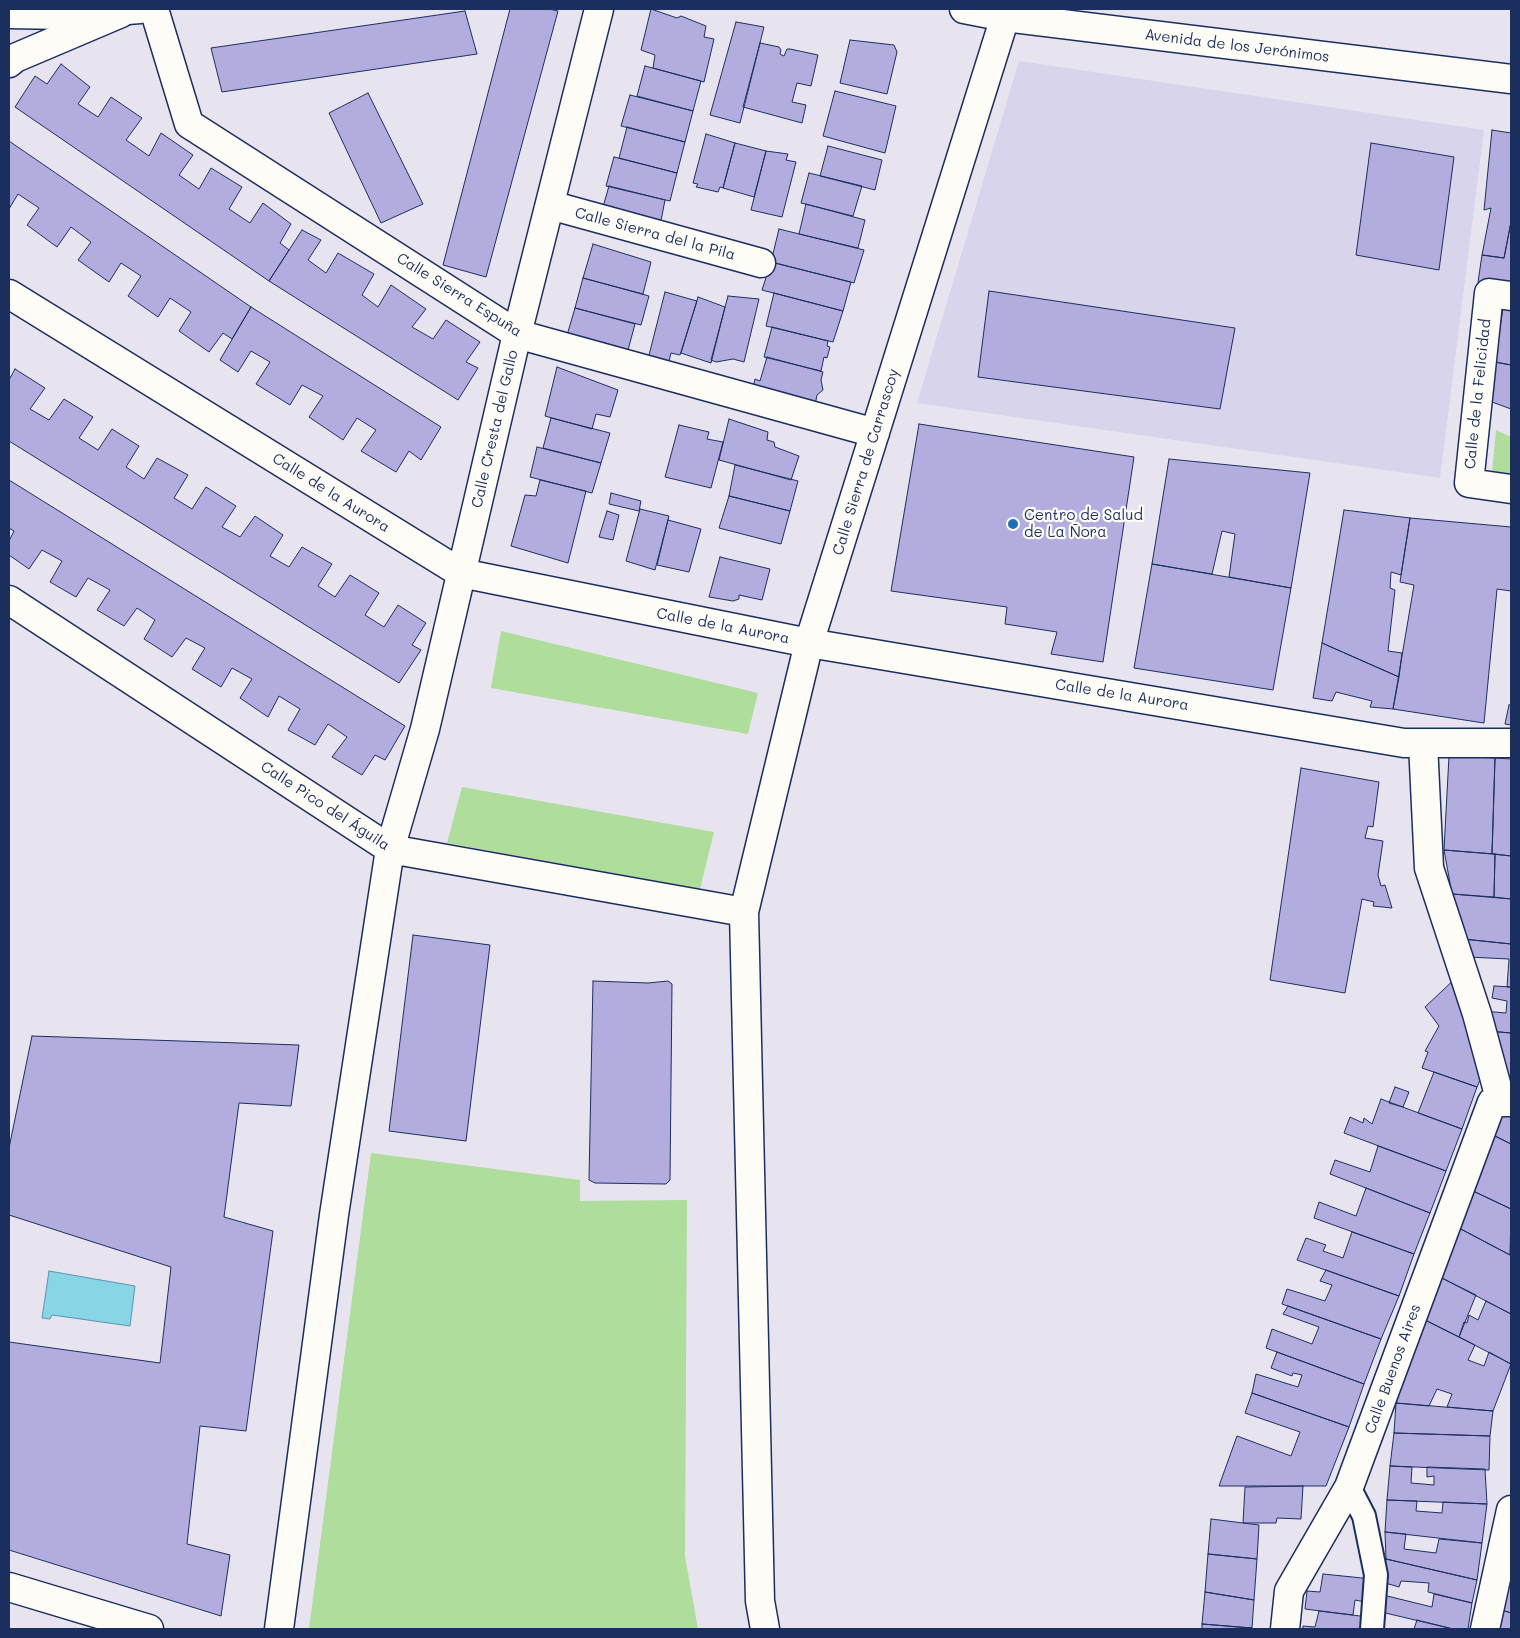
<!DOCTYPE html>
<meta charset="utf-8">
<style>
body{margin:0}
#map{position:relative;width:1520px;height:1638px;overflow:hidden;background:#e7e4f0;font-family:Mali,sans-serif}
canvas{display:block}
.frame{position:absolute;inset:0;border:10px solid #1b2f5e;pointer-events:none}
</style>
<div id="map">
<canvas width="1520" height="1638"></canvas>
<div class="frame"></div>
</div>
<script>
const context = document.querySelector('canvas').getContext('2d');
context.lineJoin = 'round';
function fill(path, color) { context.fillStyle = color; context.fill(path, 'evenodd'); }
const toPath = rows => new Path2D(rows.map(r => 'M' + r).join(''));
function strokePath(path, color, width, dash) { context.strokeStyle = color; context.lineWidth = width; context.lineCap = dash ? 'butt' : 'round'; context.setLineDash(dash || []); context.stroke(path); }
function drawText(font, color, halo, rows, align = 'center') {
  context.font = font + ' Mali,sans-serif'; context.lineWidth = 4.5; context.setLineDash([]); context.textBaseline = 'middle'; context.strokeStyle = halo; context.fillStyle = color; for (const [text, x, y, turn = 0] of rows) {
    context.save(); context.translate(x, y); context.rotate((+turn || 0) * Math.PI / 180); context.textAlign = isNaN(turn) ? turn : align; if (halo) context.strokeText(text, 0, 0); context.fillText(text, 0, 0); context.restore();
  }
}
fill(toPath([
 [1019,61,1484,130,1440,478,917,403]
]), '#d7d4eb');
fill(toPath([
 [1496,430,1511,437,1511,477,1492,473],
 [501,631,758,693,748,734,491,688],
 [462,787,714,832,700,889,447,843],
 [371,1153,580,1180,580,1201,687,1200,685,1556,698,1629,309,1629]
]), '#afdd9c');
const water = toPath([
 [49,1271,135,1286,130,1326,52,1315,50,1319,42,1318,49,1271]
]);
fill(water, '#87d5e5');
strokePath(water, '#5c93af', 1);
const building = toPath([
 [510,9,549,9,558,11,486,277,443,265,510,9],
 [651,9,677,18,681,16,706,26,704,37,714,39,704,82,653,68,655,55,641,50,651,9],
 [465,11,477,54,222,92,211,48,465,11],
 [736,22,764,27,740,123,710,115,736,22],
 [850,40,894,45,897,52,887,94,840,83,850,40],
 [760,43,779,47,781,50,780,54,784,56,787,49,790,49,818,55,811,86,797,83,792,102,806,105,802,123,743,107,760,43],
 [61,64,90,87,78,104,98,117,111,97,142,118,126,140,149,156,161,133,193,155,179,175,199,189,211,168,242,187,229,209,250,223,263,203,291,224,280,243,289,250,269,281,15,107,35,76,47,84,61,64],
 [645,66,701,81,693,111,637,96,645,66],
 [835,91,896,106,885,153,823,136,835,91],
 [368,93,423,204,381,223,329,113,368,93],
 [630,95,693,111,685,142,621,126,630,95],
 [627,127,685,142,677,173,619,158,627,127],
 [1492,130,1511,133,1511,222,1504,258,1482,255,1491,208,1484,210,1492,130],
 [706,134,735,143,723,188,720,187,718,192,696,187,698,184,693,183,706,134],
 [9,141,251,307,232,339,223,333,209,352,179,331,191,312,170,298,158,317,128,296,141,276,121,263,109,282,78,260,91,242,71,227,57,247,27,225,39,208,18,194,9,209,9,141],
 [735,143,766,151,754,197,723,188,735,143],
 [1371,143,1454,157,1439,270,1356,255,1371,143],
 [828,146,882,160,875,190,820,176,828,146],
 [766,151,788,154,786,160,796,162,782,217,751,210,766,151],
 [614,157,677,173,670,201,606,186,614,157],
 [809,173,862,186,853,216,801,203,809,173],
 [609,186,665,200,659,231,603,207,609,186],
 [806,204,865,220,858,248,799,234,806,204],
 [1511,222,1511,286,1478,282,1482,255,1504,258,1511,222],
 [779,229,864,250,854,283,771,262,779,229],
 [302,230,321,240,308,260,326,273,338,253,374,274,362,295,378,307,391,285,426,309,412,327,433,339,446,320,480,342,466,362,478,368,458,400,269,281,302,230],
 [593,244,651,262,643,294,583,278,593,244],
 [771,262,851,282,843,311,762,290,771,262],
 [583,278,649,296,641,325,575,308,583,278],
 [989,291,1235,328,1220,409,978,377,989,291],
 [665,292,697,301,680,355,671,353,667,369,647,363,665,292],
 [774,293,843,311,833,342,766,326,774,293],
 [728,296,759,299,744,362,733,359,716,362,711,360,728,296],
 [698,297,725,307,711,363,681,353,698,297],
 [1504,301,1511,302,1511,365,1495,362,1504,301],
 [251,307,441,427,421,460,409,451,396,472,361,451,376,430,357,418,343,440,309,417,323,396,302,385,290,405,256,384,270,362,251,351,238,372,220,360,251,307],
 [575,308,635,324,625,361,565,342,575,308],
 [772,327,828,341,827,346,830,347,827,358,824,357,821,371,764,357,772,327],
 [767,357,823,372,821,380,823,390,817,395,815,405,752,392,755,379,760,381,767,357],
 [1495,362,1511,365,1511,409,1492,402,1495,362],
 [557,367,618,390,610,417,596,414,592,429,545,416,557,367],
 [15,369,45,388,30,409,49,420,64,399,93,417,79,438,98,450,112,429,139,446,126,467,144,479,157,458,188,475,174,498,192,509,206,487,236,506,222,527,240,537,255,516,283,535,270,556,289,567,302,547,332,564,318,586,335,597,350,575,379,593,365,615,384,627,398,605,426,623,412,645,421,650,399,683,9,441,9,380,15,369],
 [551,418,610,433,601,463,543,448,551,418],
 [729,419,768,432,767,440,774,442,775,447,799,456,791,480,719,460,729,419],
 [919,424,1134,457,1103,662,1051,654,1057,632,1005,624,1007,607,891,591,919,424],
 [679,425,709,432,707,439,723,442,711,488,665,477,679,425],
 [537,447,601,463,592,493,530,477,537,447],
 [1169,459,1310,473,1291,588,1229,577,1235,534,1222,531,1212,574,1152,564,1169,459],
 [735,465,798,481,790,511,729,496,735,465],
 [9,480,405,726,385,760,375,755,362,775,332,757,347,737,328,724,315,745,288,730,300,709,279,696,268,717,240,698,252,679,232,668,221,687,192,669,205,648,186,638,172,657,144,639,155,620,137,608,124,626,97,610,110,590,88,578,76,597,50,582,62,561,42,550,29,569,9,555,9,541,14,531,9,528,9,480],
 [540,480,586,491,568,563,511,546,525,495,536,496,540,480],
 [611,493,641,501,639,511,609,504,611,493],
 [729,496,790,511,781,544,719,528,729,496],
 [640,509,669,516,655,570,626,561,640,509],
 [1344,510,1410,518,1401,575,1391,572,1390,588,1395,590,1388,651,1402,653,1399,677,1322,643,1344,510],
 [607,511,619,515,613,540,599,537,607,511],
 [1410,518,1511,527,1511,591,1497,589,1484,723,1393,709,1414,585,1400,582,1410,518],
 [668,520,701,529,689,572,657,565,668,520],
 [720,557,770,569,762,600,739,595,739,599,733,601,709,597,720,557],
 [1152,564,1291,588,1273,690,1134,668,1152,564],
 [1322,643,1399,677,1393,709,1370,707,1372,701,1336,692,1332,701,1313,698,1322,643],
 [1509,705,1511,705,1511,725,1505,724,1509,705],
 [1449,756,1495,758,1492,854,1444,850,1449,756],
 [1495,758,1511,759,1511,856,1492,854,1495,758],
 [1301,768,1379,782,1373,827,1368,826,1365,838,1383,841,1378,875,1381,886,1385,885,1392,908,1373,906,1374,902,1362,899,1345,993,1270,980,1301,768],
 [1444,850,1495,854,1494,897,1452,894,1444,850],
 [1495,854,1511,856,1511,899,1494,897,1495,854],
 [1452,894,1511,899,1511,944,1463,939,1452,894],
 [413,935,490,945,466,1141,389,1131,413,935],
 [1463,939,1511,944,1511,987,1507,987,1509,959,1468,957,1463,939],
 [1458,976,1486,1066,1477,1087,1422,1068,1428,1052,1425,1051,1439,1026,1425,1007,1458,976],
 [593,981,648,983,668,981,672,984,670,1180,666,1184,595,1183,589,1180,593,981],
 [1494,986,1511,987,1511,1033,1488,1031,1483,1011,1506,1013,1507,1001,1492,998,1494,986],
 [1488,1031,1511,1033,1511,1076,1500,1074,1488,1031],
 [32,1036,299,1045,291,1106,239,1103,224,1217,273,1231,246,1431,200,1426,187,1544,230,1555,221,1616,9,1550,9,1342,160,1363,171,1267,9,1215,9,1148,32,1036],
 [1434,1072,1477,1087,1462,1129,1418,1113,1434,1072],
 [1395,1087,1409,1092,1403,1107,1389,1103,1395,1087],
 [1381,1099,1462,1129,1446,1171,1344,1133,1350,1117,1363,1123,1364,1118,1372,1124,1381,1099],
 [1501,1107,1511,1108,1511,1144,1491,1134,1501,1107],
 [1491,1134,1511,1144,1511,1209,1471,1190,1491,1134],
 [1378,1146,1446,1171,1430,1213,1330,1174,1335,1160,1370,1172,1378,1146],
 [1366,1188,1430,1213,1414,1254,1314,1218,1319,1202,1356,1216,1366,1188],
 [1471,1190,1511,1209,1510,1255,1457,1227,1471,1190],
 [1457,1227,1510,1255,1511,1251,1511,1314,1438,1276,1457,1227],
 [1352,1232,1414,1254,1399,1296,1297,1260,1306,1238,1326,1245,1323,1251,1343,1258,1352,1232],
 [1326,1270,1399,1296,1381,1339,1282,1304,1287,1289,1325,1301,1332,1285,1320,1281,1326,1270],
 [1438,1276,1476,1295,1459,1337,1423,1319,1438,1276],
 [1486,1301,1511,1314,1511,1364,1459,1337,1464,1322,1467,1323,1469,1315,1478,1320,1486,1301],
 [1288,1306,1381,1339,1364,1384,1266,1348,1272,1329,1312,1344,1319,1327,1283,1314,1288,1306],
 [1423,1319,1475,1345,1468,1360,1484,1366,1489,1352,1511,1364,1493,1411,1447,1407,1452,1394,1437,1389,1429,1406,1396,1403,1423,1319],
 [1277,1352,1364,1384,1349,1427,1252,1393,1256,1374,1298,1387,1302,1375,1293,1373,1292,1376,1271,1368,1277,1352],
 [1252,1393,1349,1427,1326,1486,1219,1486,1237,1436,1291,1456,1300,1432,1245,1413,1252,1393],
 [1396,1403,1493,1411,1490,1436,1394,1433,1396,1403],
 [1394,1433,1490,1436,1489,1470,1390,1466,1394,1433],
 [1390,1466,1412,1467,1411,1483,1434,1485,1434,1476,1427,1477,1427,1467,1485,1469,1487,1504,1387,1500,1390,1466],
 [1303,1486,1301,1519,1277,1518,1276,1523,1243,1523,1245,1487,1303,1486],
 [1387,1500,1417,1501,1416,1511,1442,1513,1443,1502,1487,1504,1482,1543,1385,1532,1387,1500],
 [1211,1519,1259,1525,1257,1559,1208,1554,1211,1519],
 [1385,1532,1406,1534,1404,1549,1436,1553,1439,1539,1482,1543,1477,1580,1386,1559,1385,1532],
 [1208,1554,1257,1559,1254,1600,1205,1592,1208,1554],
 [1386,1559,1477,1580,1472,1603,1428,1592,1429,1583,1401,1581,1399,1587,1382,1582,1386,1559],
 [1323,1574,1372,1579,1370,1603,1355,1600,1353,1615,1305,1609,1307,1591,1320,1592,1323,1574],
 [1506,1584,1511,1585,1511,1613,1499,1609,1506,1584],
 [1205,1592,1254,1600,1252,1628,1202,1624,1205,1592],
 [1379,1594,1432,1607,1434,1594,1472,1603,1468,1629,1453,1629,1377,1611,1379,1594],
 [1499,1609,1511,1613,1511,1629,1492,1629,1499,1609],
 [1319,1611,1368,1617,1367,1629,1303,1629,1303,1626,1315,1627,1319,1611],
 [1417,1620,1453,1629,1414,1629,1417,1620],
 [1202,1624,1252,1628,1202,1629,1202,1624]
]);
fill(building, '#b3addf');
strokePath(building, '#1b2f5e', 1);
const pedestrian = toPath([
 [1349,1487,1364,1516,1376,1575,1372,1629]
]);
const minor = toPath([
 [154,9,189,124,517,334,875,433],
 [9,63,15,58,121,13],
 [550,205,761,263],
 [9,294,461,573,809,643,1404,743,1511,743],
 [1511,296,1489,293,1469,483,1511,489],
 [9,600,390,849,744,912],
 [1423,743,1429,868,1477,1014,1501,1102],
 [9,1587,149,1629],
 [279,1629,334,1215,390,849,425,729,517,334,599,9],
 [765,1629,760,1601,744,912,809,643,1005,17],
 [1285,1629,1289,1591,1349,1487,1492,1102,1511,1102],
 [1485,1629,1511,1510]
]);
const tertiary = toPath([
 [964,9,1005,17,1511,79],
 [9,14,63,15,140,9]
]);
strokePath(pedestrian, '#1b2f5e', 26);
strokePath(minor, '#1b2f5e', 31);
strokePath(tertiary, '#1b2f5e', 31);
strokePath(pedestrian, '#fdfcf7', 22);
strokePath(minor, '#fdfcf7', 28);
strokePath(tertiary, '#fdfcf7', 28);
for (const [x, y, r, color] of [
 [1013,524,6,"#1f6fb2"]
]) { const dot = new Path2D(); dot.arc(x, y, r, 0, 2 * Math.PI); context.fillStyle = color; context.fill(dot); strokePath(dot, '#fdfcf7', 2); }
drawText('15px', '#1b2f5e', '#fdfcf7', [
 ["Avenida de los Jerónimos",1237,46,7],
 ["Calle Sierra del la Pila",655,234,15],
 ["Calle Sierra Espuña",459,295,32],
 ["Calle de la Felicidad",1478,394,-84],
 ["Calle Cresta del Gallo",495,429,-77],
 ["Calle Sierra de Carrascoy",866,462,-73],
 ["Calle de la Aurora",331,493,32],
 ["Calle de la Aurora",723,626,11],
 ["Calle de la Aurora",1122,695,9],
 ["Calle Pico del Águila",325,806,33],
 ["Calle Buenos Aires",1393,1369,-70]
]);
drawText('15px', '#1b2f5e', '#fdfcf7', [
 ["Centro de Salud",1024,515],
 ["de La Ñora",1024,532]
], 'left');
</script>
